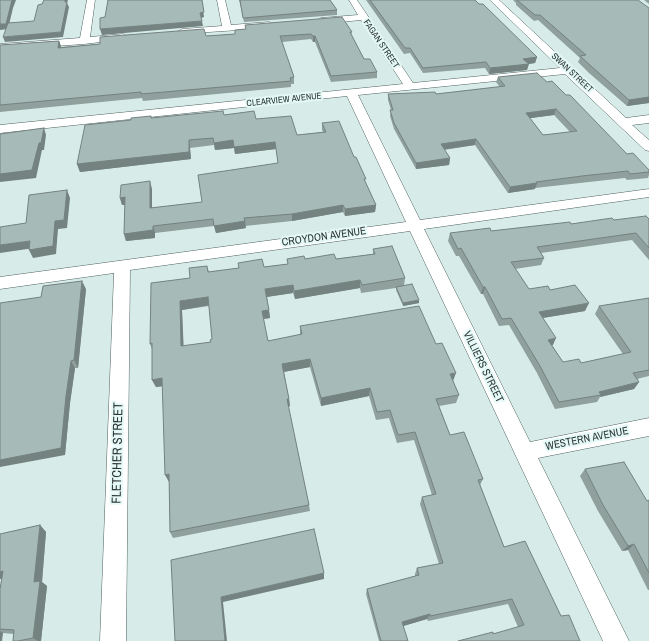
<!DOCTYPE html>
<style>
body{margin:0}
canvas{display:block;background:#d7ece9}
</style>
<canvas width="649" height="641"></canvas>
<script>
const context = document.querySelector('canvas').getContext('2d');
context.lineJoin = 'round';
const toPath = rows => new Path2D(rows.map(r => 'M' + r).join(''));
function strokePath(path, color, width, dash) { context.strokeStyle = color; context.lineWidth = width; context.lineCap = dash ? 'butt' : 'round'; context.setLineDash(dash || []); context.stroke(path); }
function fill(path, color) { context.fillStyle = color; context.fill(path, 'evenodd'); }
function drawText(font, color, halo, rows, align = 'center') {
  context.font = font + ' "Archivo Narrow",sans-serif'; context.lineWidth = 4; context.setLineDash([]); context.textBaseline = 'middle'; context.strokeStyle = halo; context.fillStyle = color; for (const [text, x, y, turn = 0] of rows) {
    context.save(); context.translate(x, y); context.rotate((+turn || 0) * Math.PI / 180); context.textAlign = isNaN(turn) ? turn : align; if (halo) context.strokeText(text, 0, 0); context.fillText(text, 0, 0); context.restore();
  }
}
const minor = toPath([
 [87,0,95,0,90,37,123,34,128,37,126,39,84,44,0,50,0,44,80,38,87,0],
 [217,0,225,0,231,25,269,22,274,25,269,28,179,34,177,32,182,29,222,26,217,0],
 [349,0,357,0,413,83,560,68,490,0,499,0,626,118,649,115,649,123,632,125,649,140,649,151,645,150,565,74,358,95,420,220,649,189,649,197,424,229,530,442,649,418,649,436,538,458,629,641,603,641,410,231,130,270,126,641,100,641,114,273,0,289,0,277,406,222,347,96,0,133,0,125,403,84,361,20,321,24,316,21,321,18,358,15,349,0]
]);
strokePath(minor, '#4f615f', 1);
fill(minor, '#fff');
fill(toPath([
 [239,0,330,0,337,10,337,15,244,22,240,4],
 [366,0,475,0,537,57,535,63,528,64,527,70,489,74,485,68,423,73,410,53,404,54],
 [513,0,638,0,649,103,627,106,589,73,578,62,580,58,538,20,534,21,516,5,516,3],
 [644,0,649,0,649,4],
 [245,25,352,32,351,34,364,59,377,72,377,78,331,82,315,42,313,42,311,39,282,42,294,77,294,84,291,84,291,87,143,101,142,98,0,112,0,45,59,41,61,47,235,34,235,30,246,29],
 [498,77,547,82,627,154,649,170,649,175,648,178,627,180,625,178,535,188,535,189,508,193,475,145,444,150,450,158,449,165,416,169,394,129,390,116,391,110,388,100,388,94,436,94,500,87,496,82],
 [554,115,570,132,543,135,530,118],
 [224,115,256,119,297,135,323,132,322,130,322,123,354,157,376,205,375,212,345,216,343,212,292,221,245,226,246,228,216,233,214,226,155,233,155,238,126,241,124,234,125,205,122,205,120,198,152,189,152,208,202,202,278,164,276,149,235,154,234,148,215,150,214,145,190,148,191,159,80,172,77,164,131,120,151,116,152,118],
 [649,219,649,260,632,240,541,253,544,258,541,265,515,269,529,289,550,290,585,311,543,318,553,345,552,345,563,362,581,363,623,354,595,314,599,306,649,298,649,376,637,379,639,382,634,389,600,397,597,402,555,409,537,373,509,325,499,326,483,294,481,294,459,256,456,256,448,241,450,233,491,231,614,220],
 [373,249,405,278,404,286,419,303,403,306,396,290,396,288,361,293,360,288,295,299,293,293,267,297,270,318,263,319,268,341,300,335,300,326,436,344,453,381,459,395,456,403,439,406,450,435,483,479,480,485,504,547,561,616,493,634,518,627,508,604,428,621,427,619,403,626,408,641,379,641,366,594,367,589,415,576,415,574,417,568,439,564,420,504,422,497,432,495,414,440,397,443,389,418,376,420,369,396,321,406,310,367,284,372,289,399,290,406,288,407,309,505,310,511,173,538,170,532,169,481,169,482,162,386,156,387,152,380,152,349,150,344,190,278,207,266,209,272,264,267,288,264,287,259,336,259,373,254],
 [209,306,212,339,211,342,183,346,182,310],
 [86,289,78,368,75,368,70,403,65,455,41,297],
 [585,469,647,501,649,500,649,590,648,590,628,550,622,551,598,511,580,476],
 [40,525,46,532,42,582,47,586,41,641,13,641,14,634,3,633,0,641,0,589,2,579,0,579,0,534]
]), '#8fa09d');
fill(toPath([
 [12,0,16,0,13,8,8,29,0,30,0,24],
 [65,0,68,0,67,3,69,7,63,37,5,42,3,37,61,32],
 [202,0,204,17,201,18,200,13],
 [202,21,203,26,102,35,100,29],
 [313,36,315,36,315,42,313,42],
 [59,41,61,46,60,53,58,48],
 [537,57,535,63,522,65,523,59],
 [529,64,527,70,489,74,490,68],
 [649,97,649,103,627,106,629,100],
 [556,109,554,115,524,119,526,113],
 [44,128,46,135,44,150,42,150,36,178,0,182,0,174],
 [476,139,475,145,440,150,441,144],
 [189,140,190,148,191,159,80,172,77,164],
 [233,140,234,148,215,150,214,143],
 [275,142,276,149,235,154,234,147],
 [450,158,449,165,416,169,416,163],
 [150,181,152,189,152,216,150,208],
 [537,183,535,189,508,193,510,187],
 [67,190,70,198,67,228,58,229,56,254,33,258,29,250,55,221],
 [125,197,128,205,122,205,120,198],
 [343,205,343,212,292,221,292,214],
 [376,205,375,212,345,216,345,209],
 [245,221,246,228,216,233,214,226],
 [153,226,155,233,155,238,126,241,124,234],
 [30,241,34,248,0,253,0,245],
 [360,280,360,288,295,299,294,291],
 [82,281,86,289,78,368,74,360],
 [293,285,293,293,266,297,265,289],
 [483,287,485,287,483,294,481,294],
 [208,297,210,305,182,310,184,354,181,346,180,301],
 [419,300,419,303,403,306,403,303],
 [589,303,585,311,536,319,539,312],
 [269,310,270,318,263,319,262,311],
 [556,338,553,345,545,347,548,340],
 [310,359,310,367,283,372,282,364],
 [71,361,75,368,70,403,65,455,0,467,0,460,66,396],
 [456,373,453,381,448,382,450,374],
 [162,378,165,386,156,387,152,380],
 [639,382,634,389,600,397,601,395,599,392],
 [370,388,369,396,321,406,321,398],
 [287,399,289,399,290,406,287,407],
 [169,474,173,481,169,482,165,475],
 [40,525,46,532,42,582,47,586,41,641,38,641,33,638,34,582],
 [634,544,628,550,622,551,628,546],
 [3,571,11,577,0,579,0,572],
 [324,573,324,579,223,602,227,641,225,641,221,597],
 [430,614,427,619,400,627,402,622],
 [0,631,3,633,2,641,0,641]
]), '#748280');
const building = toPath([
 [0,0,12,0,6,24,0,24,0,0],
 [44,0,65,0,65,2,67,2,61,32,3,37,8,23,34,21,38,5,42,4,44,0],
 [108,0,202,0,204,12,200,13,202,21,100,29,100,18,105,17,108,0],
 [240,0,330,0,337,10,243,18,240,0],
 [370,0,475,0,479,4,483,4,537,57,523,59,529,64,490,68,486,62,423,68,410,48,405,48,370,0],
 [517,0,638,0,649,8,649,97,629,100,591,66,580,56,586,55,540,15,535,15,517,0],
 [342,17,352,32,350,32,364,59,370,59,377,72,331,76,315,36,313,36,311,34,280,36,294,77,290,78,291,81,141,94,141,92,0,105,0,45,59,41,58,48,100,44,100,37,204,29,206,36,235,34,235,30,246,29,245,25,342,17],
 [537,73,547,82,552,81,566,95,570,95,627,154,633,153,649,170,649,172,630,174,628,171,582,176,536,182,537,183,510,187,476,139,441,144,450,158,416,163,394,123,390,110,393,110,388,94,435,92,436,94,505,86,498,77,537,73],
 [556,109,577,131,543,135,526,113,556,109],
 [223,111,224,115,254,111,256,119,291,116,297,135,326,132,322,123,339,121,354,157,356,157,366,179,364,179,376,205,345,209,343,205,292,214,244,218,245,221,214,226,213,219,153,226,153,230,124,234,125,197,120,198,121,185,150,181,150,208,202,202,198,175,278,163,275,142,234,147,233,140,214,143,213,138,189,140,189,152,77,164,85,125,131,120,131,118,151,116,151,118,223,111],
 [44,128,41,143,39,143,32,170,0,174,0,134,44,128],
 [67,190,64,220,55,221,53,246,29,250,30,241,0,245,0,227,26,223,29,195,67,190],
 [646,216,649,219,649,248,636,233,537,247,544,258,511,262,529,289,548,286,550,290,575,285,589,303,539,312,556,338,548,340,563,362,579,359,581,363,631,352,599,306,649,298,649,370,633,373,639,382,599,392,601,395,559,402,540,366,511,318,502,319,485,287,483,287,461,248,458,249,450,233,490,228,491,231,570,222,571,224,612,218,614,220,646,216],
 [392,246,405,278,362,285,360,280,294,291,293,285,265,289,269,310,262,311,268,341,302,334,300,326,419,306,436,344,442,343,456,373,450,374,459,395,436,399,450,435,464,432,483,479,478,480,504,547,525,541,561,616,569,615,580,641,458,641,493,632,493,634,524,625,512,599,430,616,430,614,402,622,408,641,381,641,367,589,419,575,417,568,443,563,422,497,436,494,415,432,398,435,390,410,377,412,370,388,321,398,310,359,282,364,289,399,287,399,309,505,170,532,169,474,165,475,162,378,152,380,152,343,150,344,151,283,190,278,189,268,207,266,208,272,239,268,238,263,262,259,264,267,288,264,287,259,304,256,305,259,334,254,336,259,375,254,373,249,392,246],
 [208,297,212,339,210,340,211,342,181,346,180,301,208,297],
 [82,281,74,360,71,361,66,396,61,448,0,460,0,303,41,297,43,286,82,281],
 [412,284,419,300,403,303,396,287,412,284],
 [624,462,647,501,649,500,649,573,634,544,628,546,603,505,585,469,624,462],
 [40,525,34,582,40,581,33,638,18,641,13,641,14,630,0,629,0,589,3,571,0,572,0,534,40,525],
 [314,529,324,573,221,597,225,641,175,641,171,560,314,529]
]);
fill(building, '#a6bab7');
strokePath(building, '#748280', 1);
drawText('9px', '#2c3534', '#e4f9f6', [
 ["FAGAN STREET",381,44,56],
 ["SWAN STREET",572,73,43],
 ["CLEARVIEW AVENUE",284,100,-6]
]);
drawText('11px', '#2c3534', '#e4f9f6', [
 ["CROYDON AVENUE",324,237,-8],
 ["VILLIERS STREET",483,367,64],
 ["WESTERN AVENUE",587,439,-11]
]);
drawText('13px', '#2c3534', '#e4f9f6', [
 ["FLETCHER STREET",118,453,-89]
]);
</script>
